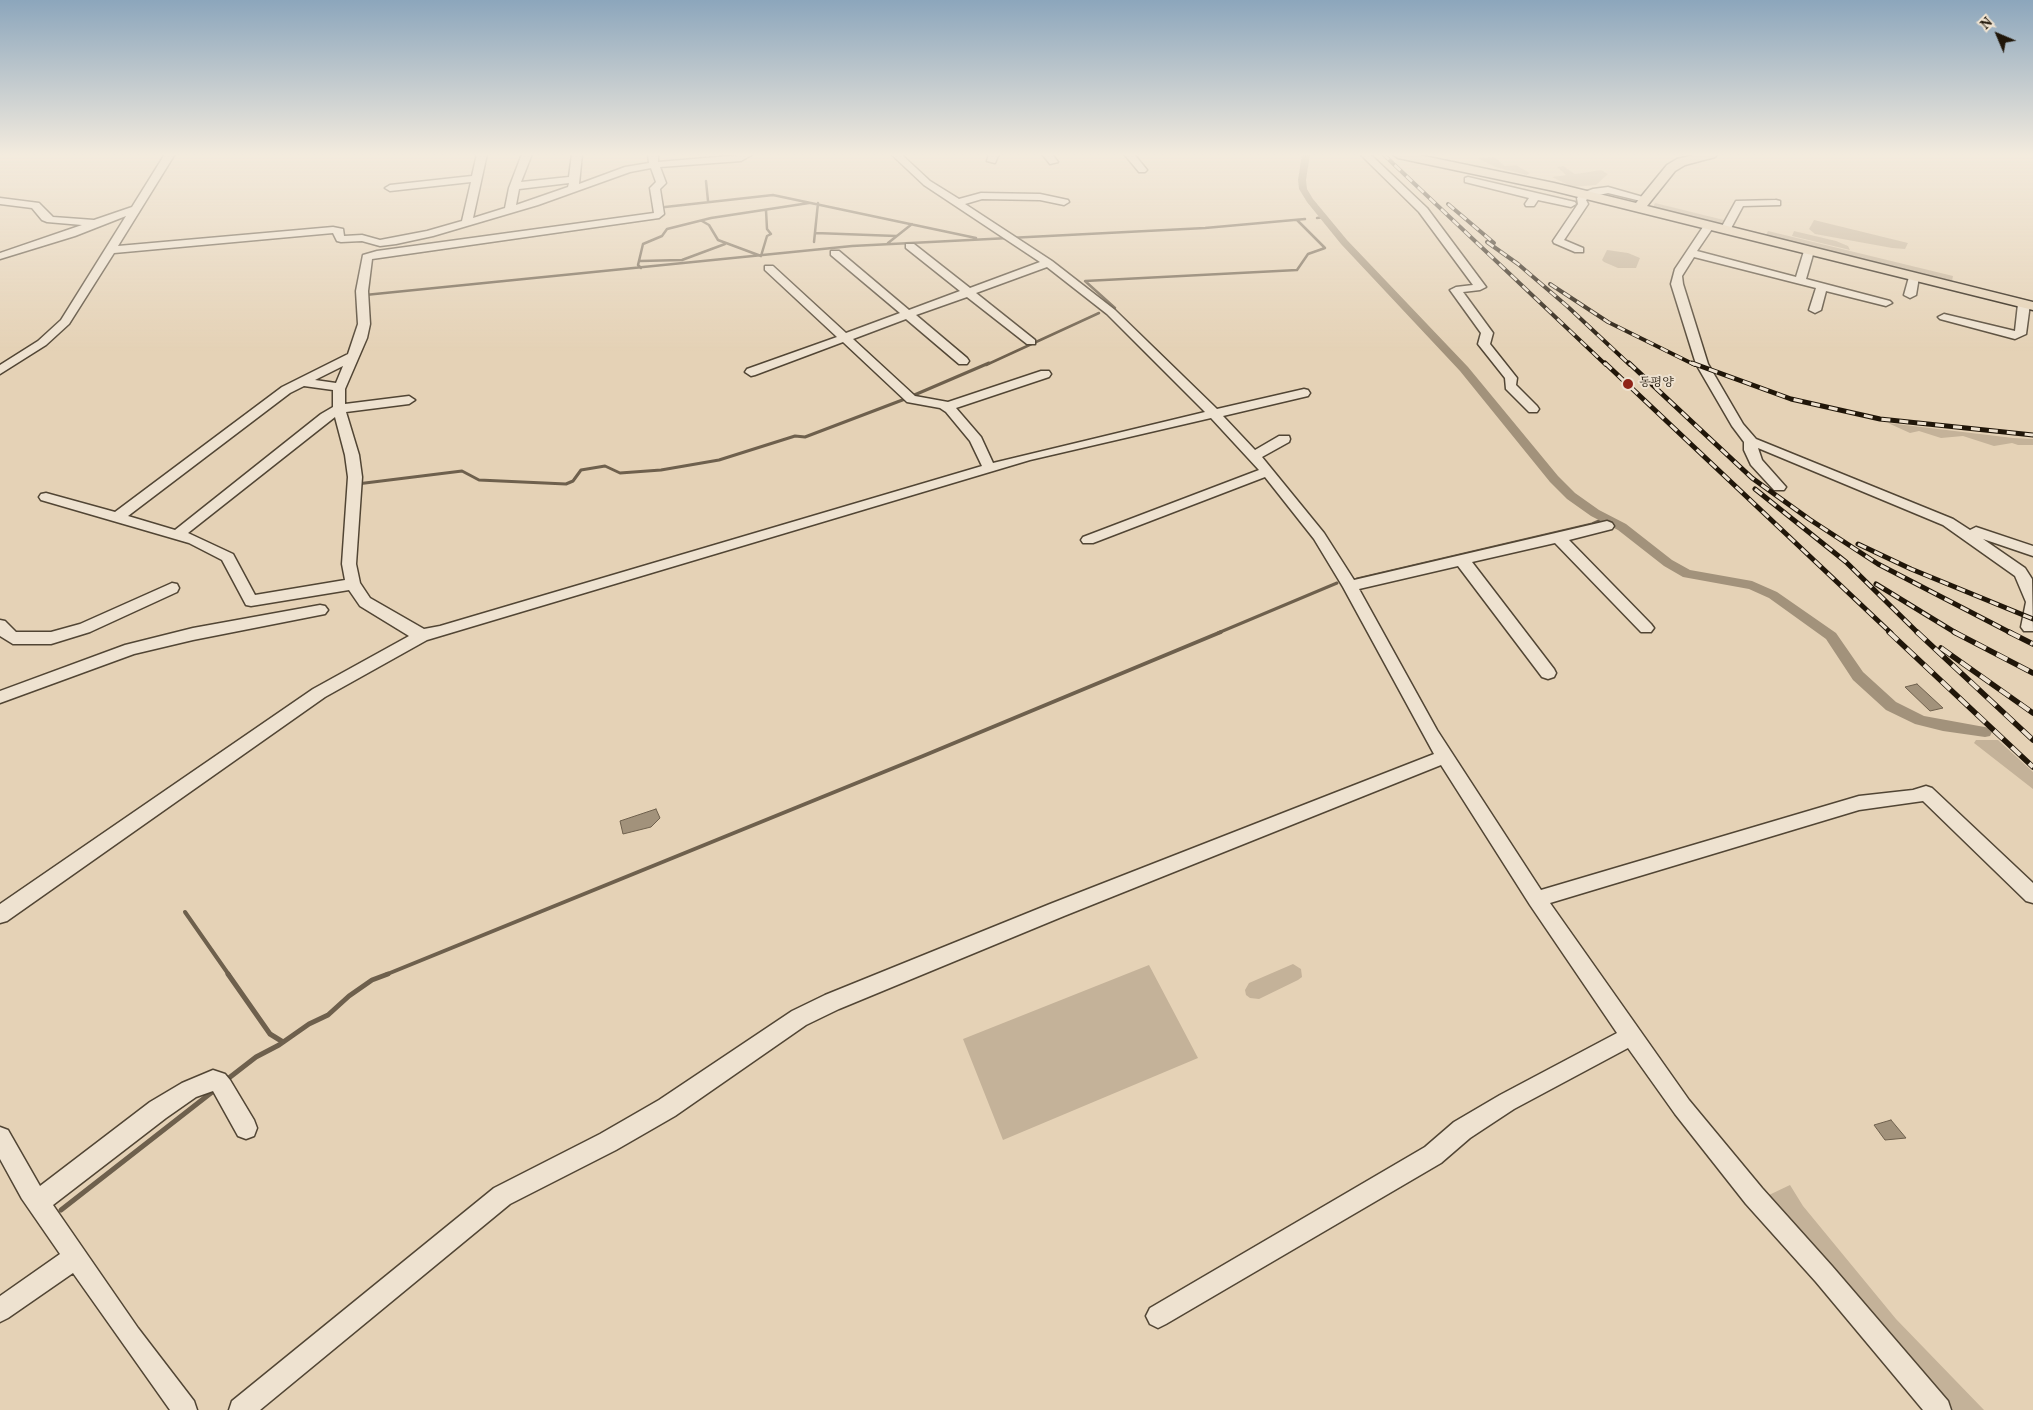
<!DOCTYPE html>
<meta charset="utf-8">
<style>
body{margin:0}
#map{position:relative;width:2033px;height:1410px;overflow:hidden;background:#e5d2b6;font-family:Vollkorn,serif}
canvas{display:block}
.north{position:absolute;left:1973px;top:10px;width:50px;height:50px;-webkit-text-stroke:4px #eee2d0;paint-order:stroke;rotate:315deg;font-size:14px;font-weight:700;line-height:20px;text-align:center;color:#201609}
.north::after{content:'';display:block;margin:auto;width:18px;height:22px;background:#201609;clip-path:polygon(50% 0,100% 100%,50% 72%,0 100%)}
</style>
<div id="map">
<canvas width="2033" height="1410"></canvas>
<div class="north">N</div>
</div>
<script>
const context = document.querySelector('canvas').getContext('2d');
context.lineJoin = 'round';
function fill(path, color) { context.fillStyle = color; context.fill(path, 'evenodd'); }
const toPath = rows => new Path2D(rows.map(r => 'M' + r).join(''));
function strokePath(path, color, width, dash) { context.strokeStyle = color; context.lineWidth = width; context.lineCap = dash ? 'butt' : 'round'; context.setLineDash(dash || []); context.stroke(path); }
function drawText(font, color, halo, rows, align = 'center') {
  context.font = font + ' Vollkorn,"Noto Serif KR",serif'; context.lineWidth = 4; context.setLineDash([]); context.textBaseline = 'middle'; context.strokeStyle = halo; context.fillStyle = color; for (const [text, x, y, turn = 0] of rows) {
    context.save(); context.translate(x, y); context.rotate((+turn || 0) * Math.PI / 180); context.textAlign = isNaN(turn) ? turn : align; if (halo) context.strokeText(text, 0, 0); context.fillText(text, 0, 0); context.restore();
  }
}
fill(toPath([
 [1494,157,1505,166,1516,165,1530,173,1527,175,1495,167,1477,158],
 [1563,166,1575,174,1601,170,1608,174,1596,185,1572,187,1552,177,1566,175,1557,167],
 [1655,203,1724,220,1722,224,1653,207],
 [1814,220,1908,243,1905,249,1892,248,1815,234,1809,229],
 [1768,231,1953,276,1952,281,1766,235],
 [1794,231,1836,241,1848,246,1850,250,1792,236],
 [1607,250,1628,253,1640,258,1636,268,1618,268,1604,262,1602,260],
 [1888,423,2013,438,2033,439,2033,445,2018,445,2012,443,1994,446,1963,436,1941,438,1919,431,1910,433],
 [1976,740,1998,740,2033,772,2033,789,1974,743],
 [1293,964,1301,969,1302,977,1298,980,1259,999,1250,998,1246,995,1245,990,1249,983],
 [1149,965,1198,1058,1003,1140,963,1039],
 [1790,1185,1803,1206,1896,1319,1984,1410,1948,1410,1769,1195]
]), '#c4b299');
const water = toPath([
 [1917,684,1943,708,1930,711,1905,687,1917,684],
 [656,809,660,818,651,827,623,834,620,821,656,809],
 [1891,1120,1906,1138,1885,1140,1874,1125,1891,1120]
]);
fill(water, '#a2927b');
strokePath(water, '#6e604d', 1);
strokePath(toPath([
 [706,181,708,201],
 [665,207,773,195,976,238],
 [1317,218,1324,217],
 [702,221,709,225,718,240,761,256,767,236,771,234,767,229,766,210],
 [816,233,896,236],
 [814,242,818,203],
 [888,243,912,224],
 [640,261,682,260,725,244],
 [641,268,638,265,643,244,662,236,667,229,711,218,809,203],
 [365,295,852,246,1205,228,1305,219],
 [1115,308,1085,281,1297,270,1308,254,1325,248,1297,220],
 [986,365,1099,313]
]), '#6e604d', 2.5);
strokePath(toPath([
 [357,484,462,471,479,480,566,484,573,481,581,470,605,466,620,473,661,470,719,460,795,436,805,437,905,399,989,363],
 [1357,579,1592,524,1606,518],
 [1218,633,1337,583]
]), '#6e604d', 3);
strokePath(toPath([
 [185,912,229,975],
 [385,975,923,756,1221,632]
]), '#6e604d', 4);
strokePath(toPath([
 [228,974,270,1034,283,1042],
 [225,1081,256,1057,279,1045,309,1024,328,1015,349,996,372,980,388,974],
 [61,1210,216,1089]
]), '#6e604d', 5);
fill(toPath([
 [1302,154,1310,154,1306,180,1307,189,1313,199,1347,240,1468,367,1558,476,1575,493,1599,510,1626,524,1672,560,1690,570,1752,581,1777,592,1836,633,1863,672,1896,702,1924,716,1990,728,1992,732,1990,736,1985,737,1943,731,1915,724,1886,710,1853,680,1826,639,1769,598,1749,589,1683,577,1664,566,1618,530,1591,516,1567,499,1550,482,1460,371,1341,244,1307,202,1299,189,1298,180,1302,154]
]), '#a2927b');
const minor = toPath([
 [165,154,175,154,118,246,333,227,343,229,344,236,362,235,380,240,427,231,462,221,471,182,390,191,385,188,390,185,472,176,477,154,487,154,473,218,505,208,509,188,522,154,532,154,521,182,569,177,572,154,582,154,579,184,625,167,649,163,648,154,658,154,658,162,753,154,741,161,660,167,666,183,660,189,664,214,659,218,372,259,368,291,370,324,367,338,345,389,345,404,409,396,415,400,409,404,346,412,359,455,362,477,356,564,360,583,370,598,424,629,440,626,982,466,970,441,946,412,940,408,907,402,843,342,755,375,751,376,745,372,747,369,837,337,765,270,765,266,773,266,846,333,900,313,831,255,831,251,839,251,909,310,960,291,906,248,906,244,914,244,970,288,1040,262,924,185,891,154,901,154,930,181,959,199,981,193,1040,194,1068,200,1069,202,1064,205,1040,200,982,199,965,204,1052,261,1115,310,1217,409,1304,389,1308,390,1310,393,1308,396,1223,416,1255,450,1279,436,1289,436,1290,439,1289,442,1262,457,1324,533,1354,580,1607,521,1612,523,1614,526,1612,529,1569,540,1651,624,1654,628,1651,632,1641,632,1555,543,1472,562,1554,669,1556,673,1554,677,1548,679,1542,677,1458,566,1359,589,1437,730,1541,890,1859,796,1913,790,1926,786,1932,788,2033,883,2033,903,2026,901,1923,801,1859,810,1550,903,1689,1100,1762,1188,1832,1266,1948,1401,1951,1410,1923,1410,1816,1282,1746,1204,1675,1114,1628,1048,1514,1109,1470,1138,1441,1163,1166,1324,1158,1328,1150,1324,1146,1316,1150,1308,1425,1147,1454,1122,1500,1095,1617,1033,1530,905,1441,765,1064,916,839,1009,806,1025,675,1116,616,1150,510,1204,260,1410,229,1410,232,1401,494,1188,600,1134,659,1100,792,1011,825,995,1050,904,1434,754,1343,587,1314,539,1265,477,1093,543,1083,543,1081,540,1083,537,1259,470,1211,418,1030,460,427,640,325,697,7,921,0,923,0,904,313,689,409,636,360,606,349,590,251,606,246,605,222,560,189,543,41,500,39,497,41,494,46,493,115,512,282,387,348,354,358,324,356,291,363,255,377,251,654,213,650,188,656,182,651,168,630,172,538,205,433,236,396,244,380,246,362,241,341,242,337,241,333,233,114,253,69,324,46,345,0,374,0,365,38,341,61,320,126,216,75,236,0,259,0,253,82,225,47,222,42,220,32,208,0,204,0,198,39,203,53,217,94,220,132,207,165,154],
 [569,183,568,187,516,205,519,189,569,183],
 [1047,267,1107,314,1205,412,993,463,981,437,956,408,1049,377,1051,374,1049,371,1041,371,948,402,915,396,853,339,906,319,959,364,967,364,969,361,967,358,916,315,967,297,1027,344,1035,344,1035,340,976,293,1047,267],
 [343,366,336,383,315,380,343,366],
 [304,386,333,390,333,407,321,414,175,530,128,516,290,393,304,386],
 [335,417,345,455,348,477,342,564,345,580,255,595,233,554,188,533,335,417],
 [989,154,999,154,995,163,987,161,989,154],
 [1042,154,1052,154,1058,162,1050,164,1042,154],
 [1124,154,1134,154,1147,170,1145,172,1139,172,1124,154],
 [1360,154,1370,154,1427,208,1486,287,1480,290,1463,292,1493,333,1490,344,1517,378,1516,385,1537,406,1539,409,1537,412,1529,412,1506,389,1505,378,1478,344,1481,333,1450,290,1456,287,1473,285,1419,212,1360,154],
 [1468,177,1575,202,1576,204,1571,207,1538,200,1534,206,1526,206,1525,204,1529,198,1465,182,1465,178,1468,177],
 [1608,187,1650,199,1645,202,1608,193,1590,197,1586,200,1588,204,1564,240,1583,248,1583,252,1575,252,1554,243,1553,241,1578,204,1577,198,1582,193,1593,189,1608,187],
 [1776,200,1780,201,1780,205,1743,206,1729,232,1725,233,1720,230,1736,201,1776,200],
 [1709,223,1714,226,1697,251,1796,277,1804,251,1805,249,1813,249,1814,251,1806,279,1890,301,1892,303,1886,306,1826,291,1821,310,1815,313,1809,310,1816,288,1694,257,1682,276,1683,284,1708,364,1743,424,1756,439,1953,519,1970,530,1976,527,2033,546,2033,556,1983,539,2025,568,2032,579,2033,631,2024,631,2021,627,2026,602,2015,576,1943,525,1758,448,1762,460,1786,487,1784,490,1774,490,1751,465,1744,450,1744,442,1732,426,1696,364,1671,284,1675,269,1705,224,1709,223],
 [1914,274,1919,277,1916,295,1910,298,1904,295,1909,277,1914,274],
 [2024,301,2030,304,2026,334,2015,339,1940,319,1938,317,1944,314,2015,331,2018,304,2024,301],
 [172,583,177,584,179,588,177,592,90,632,51,644,13,644,0,636,0,620,5,621,16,632,51,632,80,624,172,583],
 [320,605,325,606,328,610,325,614,193,640,134,654,0,703,0,691,125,645,193,628,320,605],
 [213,1070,225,1074,230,1080,254,1120,257,1128,254,1136,246,1139,238,1136,213,1091,196,1097,166,1118,53,1205,138,1328,194,1401,197,1410,170,1410,73,1273,8,1318,0,1322,0,1296,60,1254,22,1199,0,1159,0,1127,8,1130,40,1186,150,1102,182,1083,213,1070]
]);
const major = toPath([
 [1392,154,1414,154,1554,183,1636,203,1667,165,1677,159,1698,154,1717,154,1715,157,1685,165,1675,171,1647,206,2033,302,2033,310,1554,191,1398,158,1392,154]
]);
strokePath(minor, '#514534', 3);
strokePath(major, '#201609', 3);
fill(minor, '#eee2d0');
fill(major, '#e5d2b6');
const railFar2 = toPath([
 [1383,154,1606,365],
 [1448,204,1494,243],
 [1487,242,1518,264,1567,306,1630,365],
 [1550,284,1608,322,1695,365]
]);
const railFar1 = toPath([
 [1605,363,1891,633],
 [1629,363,1752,478,1809,519,1878,564,2011,633],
 [1692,363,1791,399,1880,419,2033,435],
 [1755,489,1846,562,1918,633],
 [1858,544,1911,569,2033,619],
 [1876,584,1956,633]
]);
const rail = toPath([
 [1889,632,2033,767],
 [1917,632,2033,740],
 [1954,632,2033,673],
 [2009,632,2033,644],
 [1941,648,2033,713]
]);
strokePath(railFar2, '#201609', 4);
strokePath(railFar1, '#201609', 5);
strokePath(rail, '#201609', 5.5);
strokePath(railFar2, '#eee2d0', 2.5, [8]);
strokePath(railFar1, '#eee2d0', 3, [9]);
strokePath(rail, '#eee2d0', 4, [12]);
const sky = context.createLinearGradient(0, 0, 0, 351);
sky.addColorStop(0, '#8ca6bc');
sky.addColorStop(0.44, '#f3ebde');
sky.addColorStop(1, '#f3ebde00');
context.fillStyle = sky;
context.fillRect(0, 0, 2033, 351);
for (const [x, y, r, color] of [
 [1628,384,6,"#8f2418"]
]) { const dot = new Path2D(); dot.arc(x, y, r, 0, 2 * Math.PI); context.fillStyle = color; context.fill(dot); strokePath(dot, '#eee2d0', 2); }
drawText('12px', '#201609', '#eee2d0', [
 ["동평양",1639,384]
], 'left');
</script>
